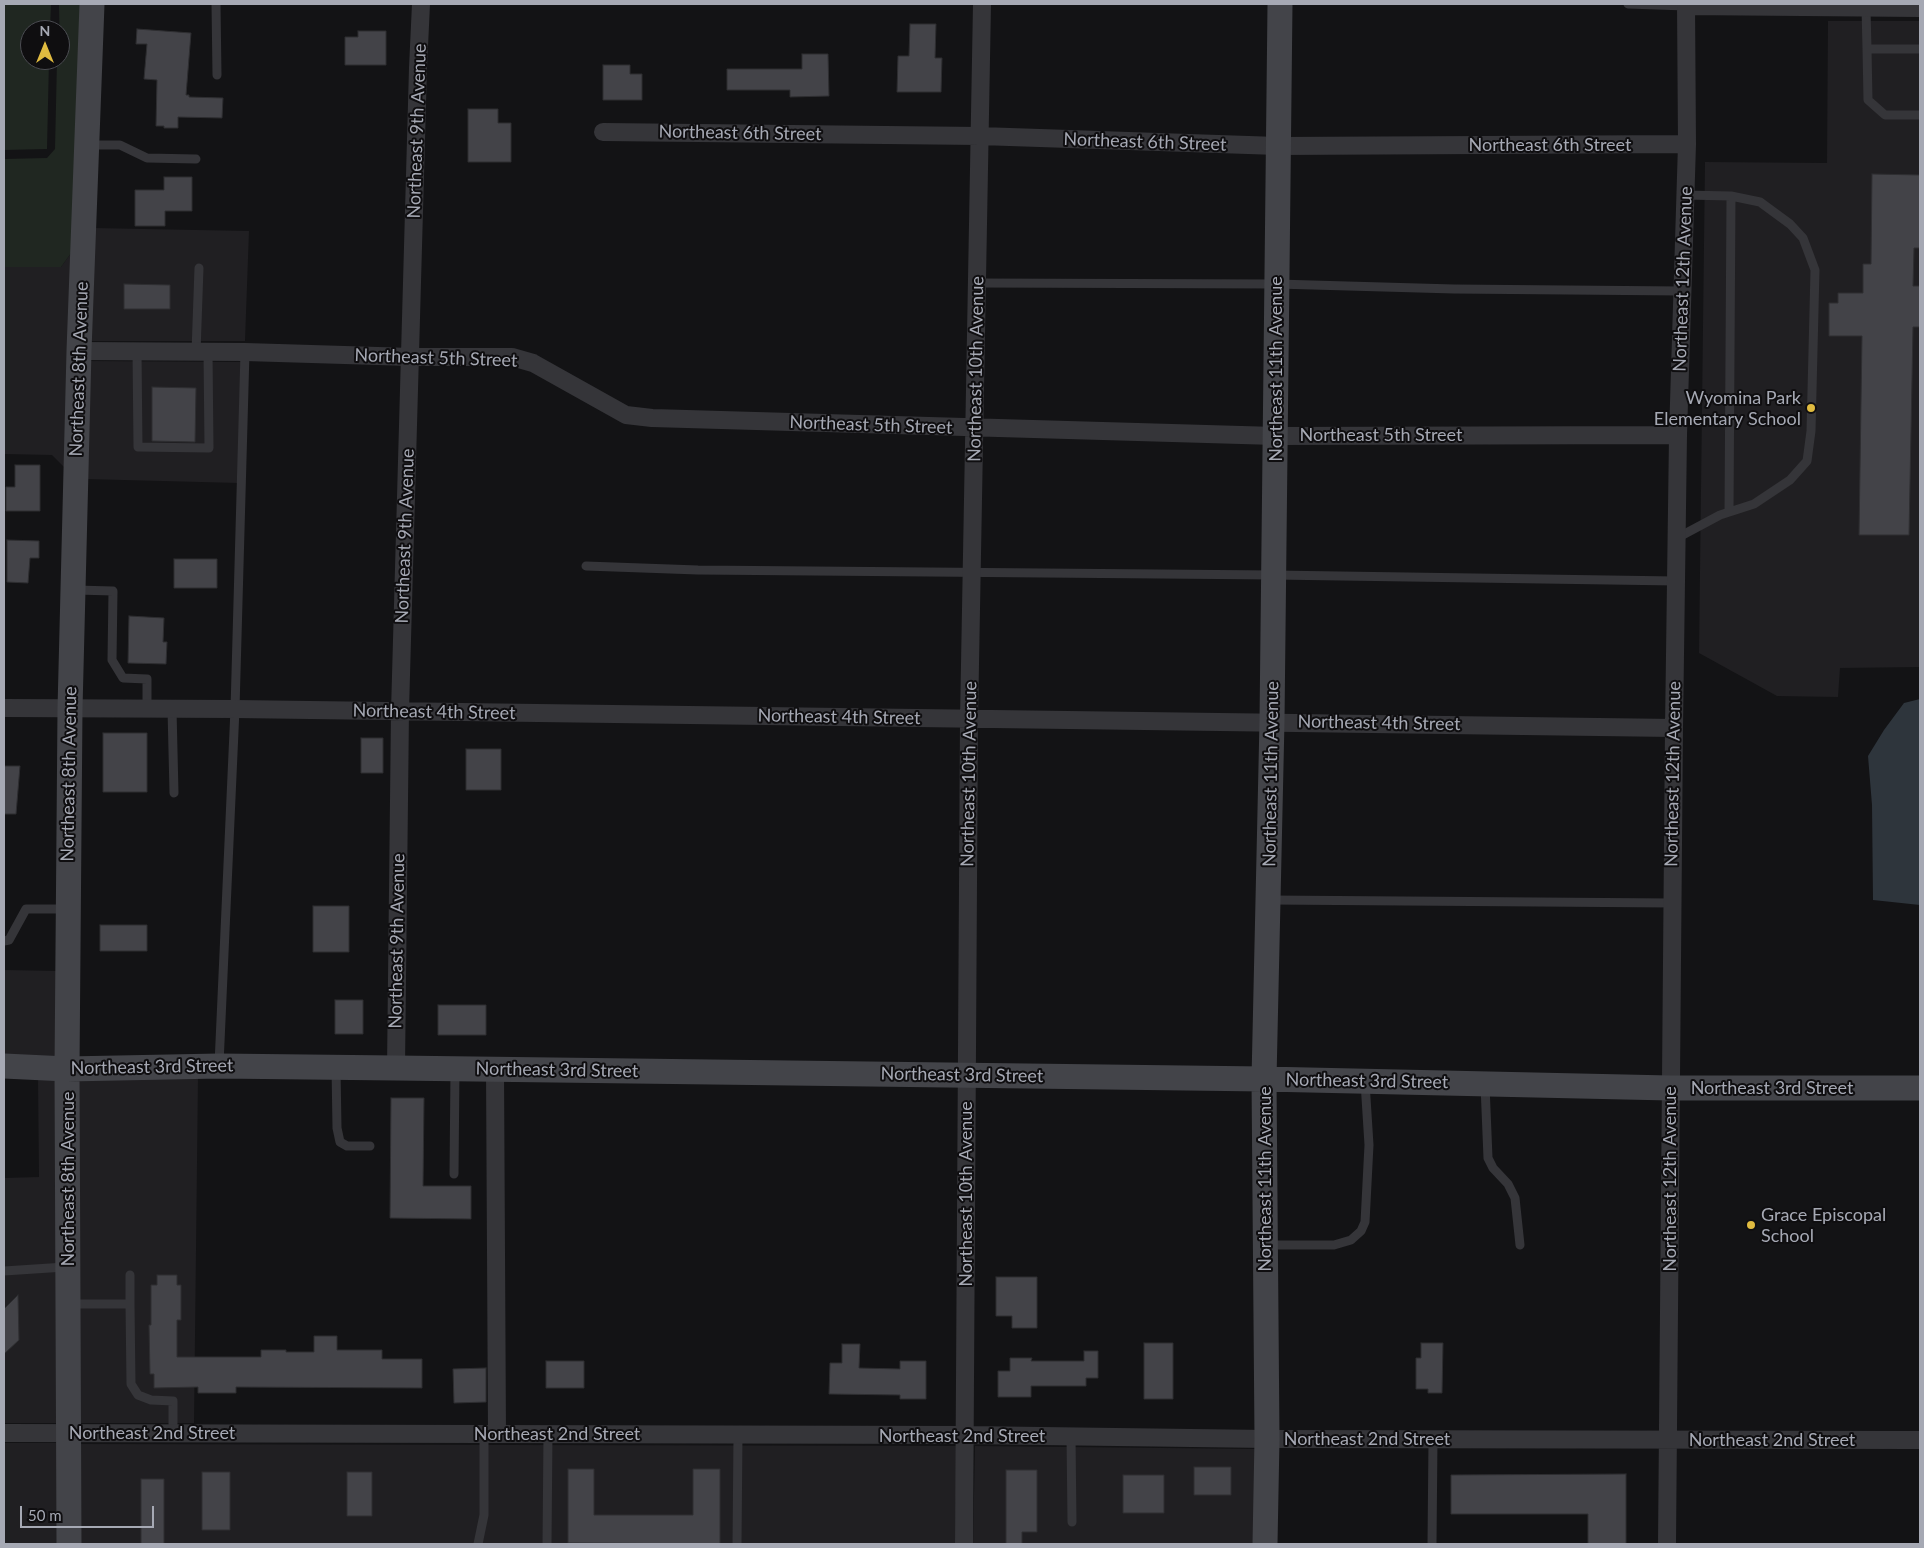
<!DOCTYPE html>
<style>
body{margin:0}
#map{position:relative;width:1924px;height:1548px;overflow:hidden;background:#131315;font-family:Lato,sans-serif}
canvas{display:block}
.frame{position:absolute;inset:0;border:5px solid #a6a9b4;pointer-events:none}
.north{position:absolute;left:20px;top:20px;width:50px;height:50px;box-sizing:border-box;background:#0f0e10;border:1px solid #4b4c52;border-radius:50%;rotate:0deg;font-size:14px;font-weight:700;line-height:20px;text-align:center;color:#a6a9b4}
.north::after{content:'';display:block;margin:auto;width:18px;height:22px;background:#e0bb40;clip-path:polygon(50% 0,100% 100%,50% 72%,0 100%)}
.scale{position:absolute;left:20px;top:1506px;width:134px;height:22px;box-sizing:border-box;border:2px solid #a6a9b4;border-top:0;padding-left:6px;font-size:15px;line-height:18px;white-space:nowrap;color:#a6a9b4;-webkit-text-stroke:4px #0f0e10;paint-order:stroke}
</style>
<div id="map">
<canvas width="1924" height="1548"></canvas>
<div class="frame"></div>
<div class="north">N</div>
<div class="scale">50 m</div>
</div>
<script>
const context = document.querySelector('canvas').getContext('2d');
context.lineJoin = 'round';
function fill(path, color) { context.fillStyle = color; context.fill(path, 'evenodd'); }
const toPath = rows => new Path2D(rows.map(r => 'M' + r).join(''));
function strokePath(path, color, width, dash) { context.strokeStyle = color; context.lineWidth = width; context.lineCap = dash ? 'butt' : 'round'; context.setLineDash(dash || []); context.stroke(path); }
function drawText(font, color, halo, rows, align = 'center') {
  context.font = font + ' Lato,sans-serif'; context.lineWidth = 4; context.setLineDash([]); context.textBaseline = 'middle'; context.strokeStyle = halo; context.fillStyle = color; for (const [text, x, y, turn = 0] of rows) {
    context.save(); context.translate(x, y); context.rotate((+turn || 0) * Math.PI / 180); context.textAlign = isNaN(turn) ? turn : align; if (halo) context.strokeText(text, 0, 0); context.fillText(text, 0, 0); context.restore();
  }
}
fill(toPath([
 [1828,21,1920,21,1920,667,1840,668,1838,697,1777,696,1699,653,1705,162,1827,163],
 [93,228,249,231,245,341,89,341],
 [74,249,67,470,52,455,4,454,4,267,61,267],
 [88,361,244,362,239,483,85,479],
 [4,970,58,971,58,1058,4,1056],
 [198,1077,194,1423,78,1423,76,1079],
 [38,1078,57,1079,60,1423,4,1423,4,1178,39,1177],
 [4,1443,60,1443,60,1544,4,1544],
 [78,1444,957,1446,955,1544,78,1544],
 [975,1446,1258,1449,1256,1544,973,1544]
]), '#201f22');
fill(toPath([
 [4,4,51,4,50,30,30,30,30,60,49,60,47,149,4,150],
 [59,4,83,4,74,249,61,267,4,267,4,159,47,158,55,149,57,60,60,60]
]), '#202721');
fill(toPath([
 [1920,699,1920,905,1873,900,1872,805,1868,756,1884,730,1904,703]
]), '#2e353c');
const building = toPath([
 [910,24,936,24,935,58,942,58,941,92,897,92,898,56,909,56,910,24],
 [137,29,191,33,186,95,189,95,189,97,223,98,222,118,178,117,178,128,164,128,164,126,156,126,157,80,144,79,147,44,136,44,137,29],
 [358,31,386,31,386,65,345,65,345,37,358,37,358,31],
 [802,54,828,54,829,96,790,97,790,90,727,90,727,69,802,69,802,54],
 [603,65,630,65,630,74,642,74,642,100,603,100,603,65],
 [468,109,498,109,498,123,511,123,511,162,468,162,468,109],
 [1872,174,1920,175,1920,248,1914,248,1913,286,1920,286,1920,327,1913,327,1909,535,1859,535,1862,336,1829,336,1829,303,1838,303,1838,293,1863,293,1863,264,1871,264,1872,174],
 [164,177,192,177,192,211,165,211,165,226,135,226,135,190,164,190,164,177],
 [124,284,170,285,170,309,124,309,124,284],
 [152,387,196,388,195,442,152,441,152,387],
 [15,465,40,465,40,511,6,511,6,487,15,487,15,465],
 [7,540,39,541,39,558,30,558,28,583,7,582,7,540],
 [174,559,217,559,217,588,174,588,174,559],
 [129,616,164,618,163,642,167,642,166,664,128,663,129,616],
 [103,733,147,733,147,792,103,792,103,733],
 [361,738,383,738,383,773,361,773,361,738],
 [466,749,501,749,501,790,466,790,466,749],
 [4,766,20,766,16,814,4,814,4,766],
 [313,906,349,906,349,952,313,952,313,906],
 [100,925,147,925,147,951,100,951,100,925],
 [335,1000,363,1000,363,1034,335,1034,335,1000],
 [438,1005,486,1005,486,1035,438,1035,438,1005],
 [391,1098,424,1098,423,1186,471,1186,471,1219,390,1218,391,1098],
 [157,1275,177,1275,177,1285,181,1285,181,1320,177,1320,177,1357,261,1357,261,1350,286,1350,286,1352,314,1352,314,1336,337,1336,337,1350,382,1350,382,1359,422,1359,422,1388,236,1387,236,1393,198,1393,198,1387,154,1388,154,1374,150,1374,149,1325,151,1325,151,1285,157,1285,157,1275],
 [996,1277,1037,1277,1037,1328,1012,1328,1012,1316,996,1316,996,1277],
 [18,1295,19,1340,4,1354,4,1309,18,1295],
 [1144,1343,1173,1343,1173,1399,1144,1399,1144,1343],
 [1421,1343,1443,1343,1442,1393,1428,1393,1428,1389,1416,1389,1416,1358,1421,1358,1421,1343],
 [842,1344,860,1344,859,1368,900,1369,900,1361,926,1361,926,1399,900,1399,900,1395,829,1394,830,1363,842,1363,842,1344],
 [1084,1351,1098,1351,1098,1378,1086,1378,1086,1386,1031,1386,1031,1397,998,1397,998,1371,1010,1371,1010,1358,1032,1358,1031,1361,1084,1361,1084,1351],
 [546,1361,584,1361,584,1388,546,1388,546,1361],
 [486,1368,486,1402,454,1403,453,1369,486,1368],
 [1194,1467,1231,1467,1231,1495,1194,1495,1194,1467],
 [568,1469,594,1469,594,1515,693,1515,693,1469,720,1469,720,1544,568,1543,568,1469],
 [1006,1470,1037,1470,1037,1532,1022,1532,1022,1544,1006,1544,1006,1470],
 [202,1472,230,1472,230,1530,202,1530,202,1472],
 [347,1472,372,1472,372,1516,347,1516,347,1472],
 [1626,1474,1626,1544,1588,1544,1588,1514,1451,1514,1451,1475,1626,1474],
 [1123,1475,1164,1475,1164,1513,1123,1513,1123,1475],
 [141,1479,164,1479,164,1544,141,1544,141,1479]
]);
fill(building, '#434348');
strokePath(building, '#2e2e31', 1);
strokePath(toPath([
 [216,4,217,75],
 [1628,4,1686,6],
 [1866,8,1867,49,1920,49],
 [1867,49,1868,100,1885,115,1920,115],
 [87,145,120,145,147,158,196,159],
 [977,283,1277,284,1454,289,1682,291],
 [137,351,138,447,209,448,208,352],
 [196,352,199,268],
 [1729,512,1731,196],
 [1677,538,1720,515,1754,504,1790,480,1807,461,1811,431,1815,270,1803,238,1790,224,1760,202,1731,196,1685,195],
 [586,566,698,570,1274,575,1676,581],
 [76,590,113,591,112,660,123,678,147,679,147,709],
 [172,709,174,793],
 [1270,900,1672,903],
 [4,941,9,940,26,909,67,909],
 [219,1064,235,709,245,352],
 [336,1068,337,1128,340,1142,347,1146,370,1146],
 [1485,1085,1488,1158,1493,1168,1508,1184,1515,1198,1520,1245],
 [454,1174,455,1069],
 [1266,1245,1334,1245,1351,1240,1361,1231,1365,1222,1369,1145,1365,1082],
 [4,1271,65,1267],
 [130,1275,130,1304],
 [69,1304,130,1304,131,1384,138,1395,151,1400,173,1401,173,1433],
 [1071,1436,1072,1522],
 [478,1544,484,1515,484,1434],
 [547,1544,548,1434],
 [737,1544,738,1435],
 [1432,1544,1433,1439]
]), '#353539', 9);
strokePath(toPath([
 [1686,6,1920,8],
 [603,132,980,136,1278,146,1687,144],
 [79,351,245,352,411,357,512,357,533,363,626,415,652,418,1276,436,1678,435],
 [4,708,235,709,1674,728],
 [396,1068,400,711,418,68,421,4],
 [495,1070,497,1434],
 [4,1433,966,1435,1267,1439,1920,1440],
 [964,1544,969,719,982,4],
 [1667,1544,1674,728,1678,435,1687,144,1686,4]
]), '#353539', 18);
strokePath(toPath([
 [4,1066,67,1069,219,1066,396,1068,1264,1079,1670,1088,1920,1088],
 [69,1544,67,1069,70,709,79,351,92,4],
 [1265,1544,1267,1439,1264,1079,1272,721,1280,4]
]), '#434449', 25);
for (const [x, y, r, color] of [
 [1811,408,5,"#e0bb40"],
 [1751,1225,5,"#e0bb40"]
]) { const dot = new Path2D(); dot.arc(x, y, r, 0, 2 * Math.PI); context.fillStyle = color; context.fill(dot); strokePath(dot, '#0f0e10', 2); }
drawText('18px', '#a6a9b4', '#0f0e10', [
 ["Northeast 9th Avenue",417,131,-88],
 ["Northeast 6th Street",740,133,1],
 ["Northeast 6th Street",1145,142,2],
 ["Northeast 6th Street",1550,145],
 ["Northeast 12th Avenue",1683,279,-88],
 ["Northeast 5th Street",436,358,2],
 ["Northeast 8th Avenue",79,369,-88],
 ["Northeast 10th Avenue",976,369,-89],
 ["Northeast 11th Avenue",1276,369,-90],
 ["Northeast 5th Street",871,425,2],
 ["Northeast 5th Street",1381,435],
 ["Northeast 9th Avenue",405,536,-88],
 ["Northeast 4th Street",434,712,1],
 ["Northeast 4th Street",839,717,1],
 ["Northeast 4th Street",1379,723,1],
 ["Northeast 8th Avenue",69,774,-89],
 ["Northeast 10th Avenue",969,774,-89],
 ["Northeast 11th Avenue",1271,774,-89],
 ["Northeast 12th Avenue",1673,774,-89],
 ["Northeast 9th Avenue",397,941,-89],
 ["Northeast 3rd Street",152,1067,-1],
 ["Northeast 3rd Street",557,1070,1],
 ["Northeast 3rd Street",962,1075,1],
 ["Northeast 3rd Street",1367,1081,1],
 ["Northeast 3rd Street",1772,1088],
 ["Northeast 8th Avenue",68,1179,-90],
 ["Northeast 11th Avenue",1265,1179,-90],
 ["Northeast 12th Avenue",1670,1179,-90],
 ["Northeast 10th Avenue",966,1194,-90],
 ["Northeast 2nd Street",152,1433],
 ["Northeast 2nd Street",557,1434],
 ["Northeast 2nd Street",962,1436],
 ["Northeast 2nd Street",1367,1439],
 ["Northeast 2nd Street",1772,1440]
]);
drawText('18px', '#a6a9b4', '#0f0e10', [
 ["Wyomina Park",1801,398],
 ["Elementary School",1801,419],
 ["Grace Episcopal",1761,1215,"left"],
 ["School",1761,1236,"left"]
], 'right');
</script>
